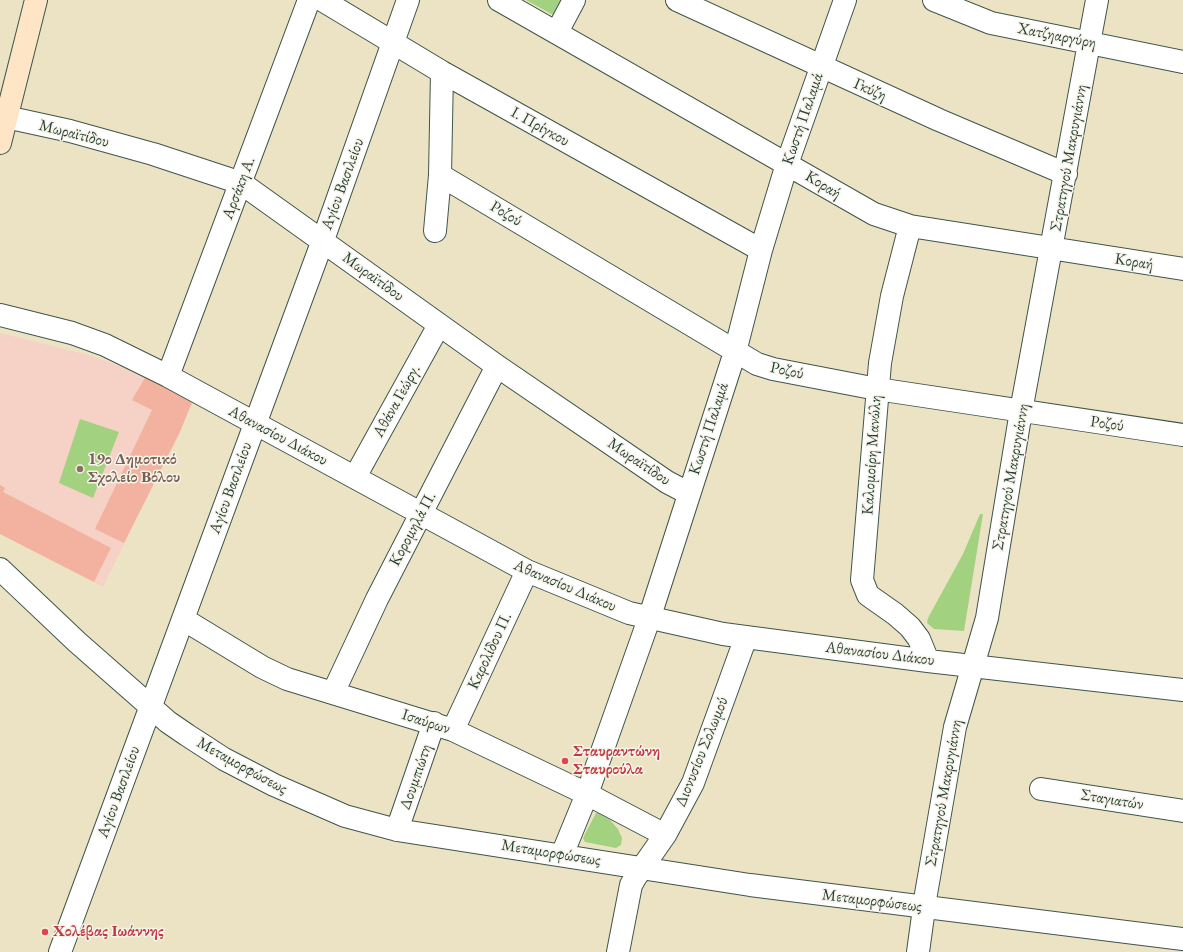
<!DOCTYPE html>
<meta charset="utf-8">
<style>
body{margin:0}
canvas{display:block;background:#ece3c4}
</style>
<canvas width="1183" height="952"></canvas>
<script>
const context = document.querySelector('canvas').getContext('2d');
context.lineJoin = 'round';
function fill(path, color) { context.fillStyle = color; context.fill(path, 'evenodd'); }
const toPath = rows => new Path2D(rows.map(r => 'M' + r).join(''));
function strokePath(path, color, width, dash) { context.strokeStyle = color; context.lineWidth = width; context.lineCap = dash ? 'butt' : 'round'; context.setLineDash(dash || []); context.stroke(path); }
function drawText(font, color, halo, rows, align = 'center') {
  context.font = font + ' "EB Garamond",serif'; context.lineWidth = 3; context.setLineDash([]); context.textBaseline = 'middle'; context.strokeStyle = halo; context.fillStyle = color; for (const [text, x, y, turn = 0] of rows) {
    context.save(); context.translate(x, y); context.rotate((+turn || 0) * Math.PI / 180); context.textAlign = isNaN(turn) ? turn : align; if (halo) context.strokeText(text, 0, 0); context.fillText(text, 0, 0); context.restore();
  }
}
fill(toPath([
 [0,333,92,356,146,376,193,403,103,587,0,534]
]), '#f6d1c5');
fill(toPath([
 [526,0,563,0,555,16],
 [80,419,119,432,93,498,59,483],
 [980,514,983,514,964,631,934,629,927,623,928,618,963,554],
 [596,813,598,813,610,820,618,829,622,838,621,845,616,848,585,842,583,838]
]), '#a2d280');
fill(toPath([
 [146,376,192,402,180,432,124,543,95,529,152,410,132,400],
 [0,485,5,488,3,492,111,548,94,582,0,534]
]), '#f2b29f');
const street = toPath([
 [322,0,442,72,761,250],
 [499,0,874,214,910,226,1183,269],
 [677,0,939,120,1066,174],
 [934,0,991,23,1183,62],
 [557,32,574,0],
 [6,117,70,131,153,154,241,183,497,366,667,482,688,493],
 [440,175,757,364,773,369,877,389,1183,435],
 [910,226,892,296,880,363,862,580,868,595,895,614,910,627,919,639,928,661],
 [435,231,440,175,442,72],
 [0,315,72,333,105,345,168,376,527,571,629,613,723,634,928,661,1183,690],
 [168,376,309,0],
 [355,477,439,325],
 [0,569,77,642,168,722,187,735,224,759,274,785,345,816,397,830,750,885,1183,939],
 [183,619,262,667,287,679,453,730,587,794,665,835],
 [333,693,377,599,497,366],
 [453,730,527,571],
 [1041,789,1183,811],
 [397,830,434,723],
 [562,855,587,794,649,619,735,352,761,250,787,164,845,0],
 [60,952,323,240,408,0],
 [618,952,631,885,635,878,665,835,693,783,746,637],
 [918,952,926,894,955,727,987,618,1021,411,1097,0]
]);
const secondary = toPath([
 [0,143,36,0]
]);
strokePath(street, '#3e564a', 24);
strokePath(secondary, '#3e564a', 24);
strokePath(street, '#fff', 22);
strokePath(secondary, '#fee5c5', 22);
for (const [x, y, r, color] of [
 [80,469,4,"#8d6e63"],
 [565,761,4,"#e0444e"],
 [45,932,4,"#e0444e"]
]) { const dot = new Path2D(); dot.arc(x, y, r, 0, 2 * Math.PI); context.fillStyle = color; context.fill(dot); strokePath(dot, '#f7f3e8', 1.5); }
drawText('16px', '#1f3d34', '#f7f3e8', [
 ["Χατζηαργύρη",1057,36,11],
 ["Γκύζη",870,90,24],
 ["Κωστή Παλαμά",803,119,-71],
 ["Ι. Πρίγκου",540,127,29],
 ["Μωραϊτίδου",74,134,14],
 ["Στρατηγού Μακρυγιάννη",1069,158,-80],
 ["Αγίου Βασιλείου",343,184,-70],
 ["Κοραή",823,185,31],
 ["Αρσάκη Α.",239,188,-69],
 ["Ροζού",506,214,31],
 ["Κοραή",1134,262,9],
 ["Μωραϊτίδου",373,277,36],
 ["Ροζού",787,371,12],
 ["Αθάνα Γεώργ.",397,401,-61],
 ["Ροζού",1107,424,8],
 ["Κωστή Παλαμά",709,429,-72],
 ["Αθανασίου Διάκου",278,436,28],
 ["Καλομοίρη Μανώλη",872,455,-86],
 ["Μωραϊτίδου",639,462,34],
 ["Στρατηγού Μακρυγιάννη",1011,477,-80],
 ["Αγίου Βασιλείου",231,488,-70],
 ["Κορομηλά Π.",413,529,-62],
 ["Αθανασίου Διάκου",565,586,23],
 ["Καρολίδου Π.",490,651,-65],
 ["Αθανασίου Διάκου",880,654,7],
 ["Ισαύρων",426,722,18],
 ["Διονυσίου Σολωμού",702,752,-68],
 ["Μεταμορφώσεως",242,766,29],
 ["Δουμπιώτη",416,777,-71],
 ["Αγίου Βασιλείου",119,792,-70],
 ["Στρατηγού Μακρυγιάννη",944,793,-80],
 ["Σταγιατών",1112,800,9],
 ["Μεταμορφώσεως",551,853,9],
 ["Μεταμορφώσεως",872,901,7]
]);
drawText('bold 16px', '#785e54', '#f7f3e8', [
 ["19ο Δημοτικό",88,460],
 ["Σχολείο Βόλου",88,478]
], 'left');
drawText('bold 16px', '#be3a42', '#f7f3e8', [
 ["Σταυραντώνη",573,752],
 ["Σταυρούλα",573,770],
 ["Χολέβας Ιωάννης",53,932]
], 'left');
</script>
